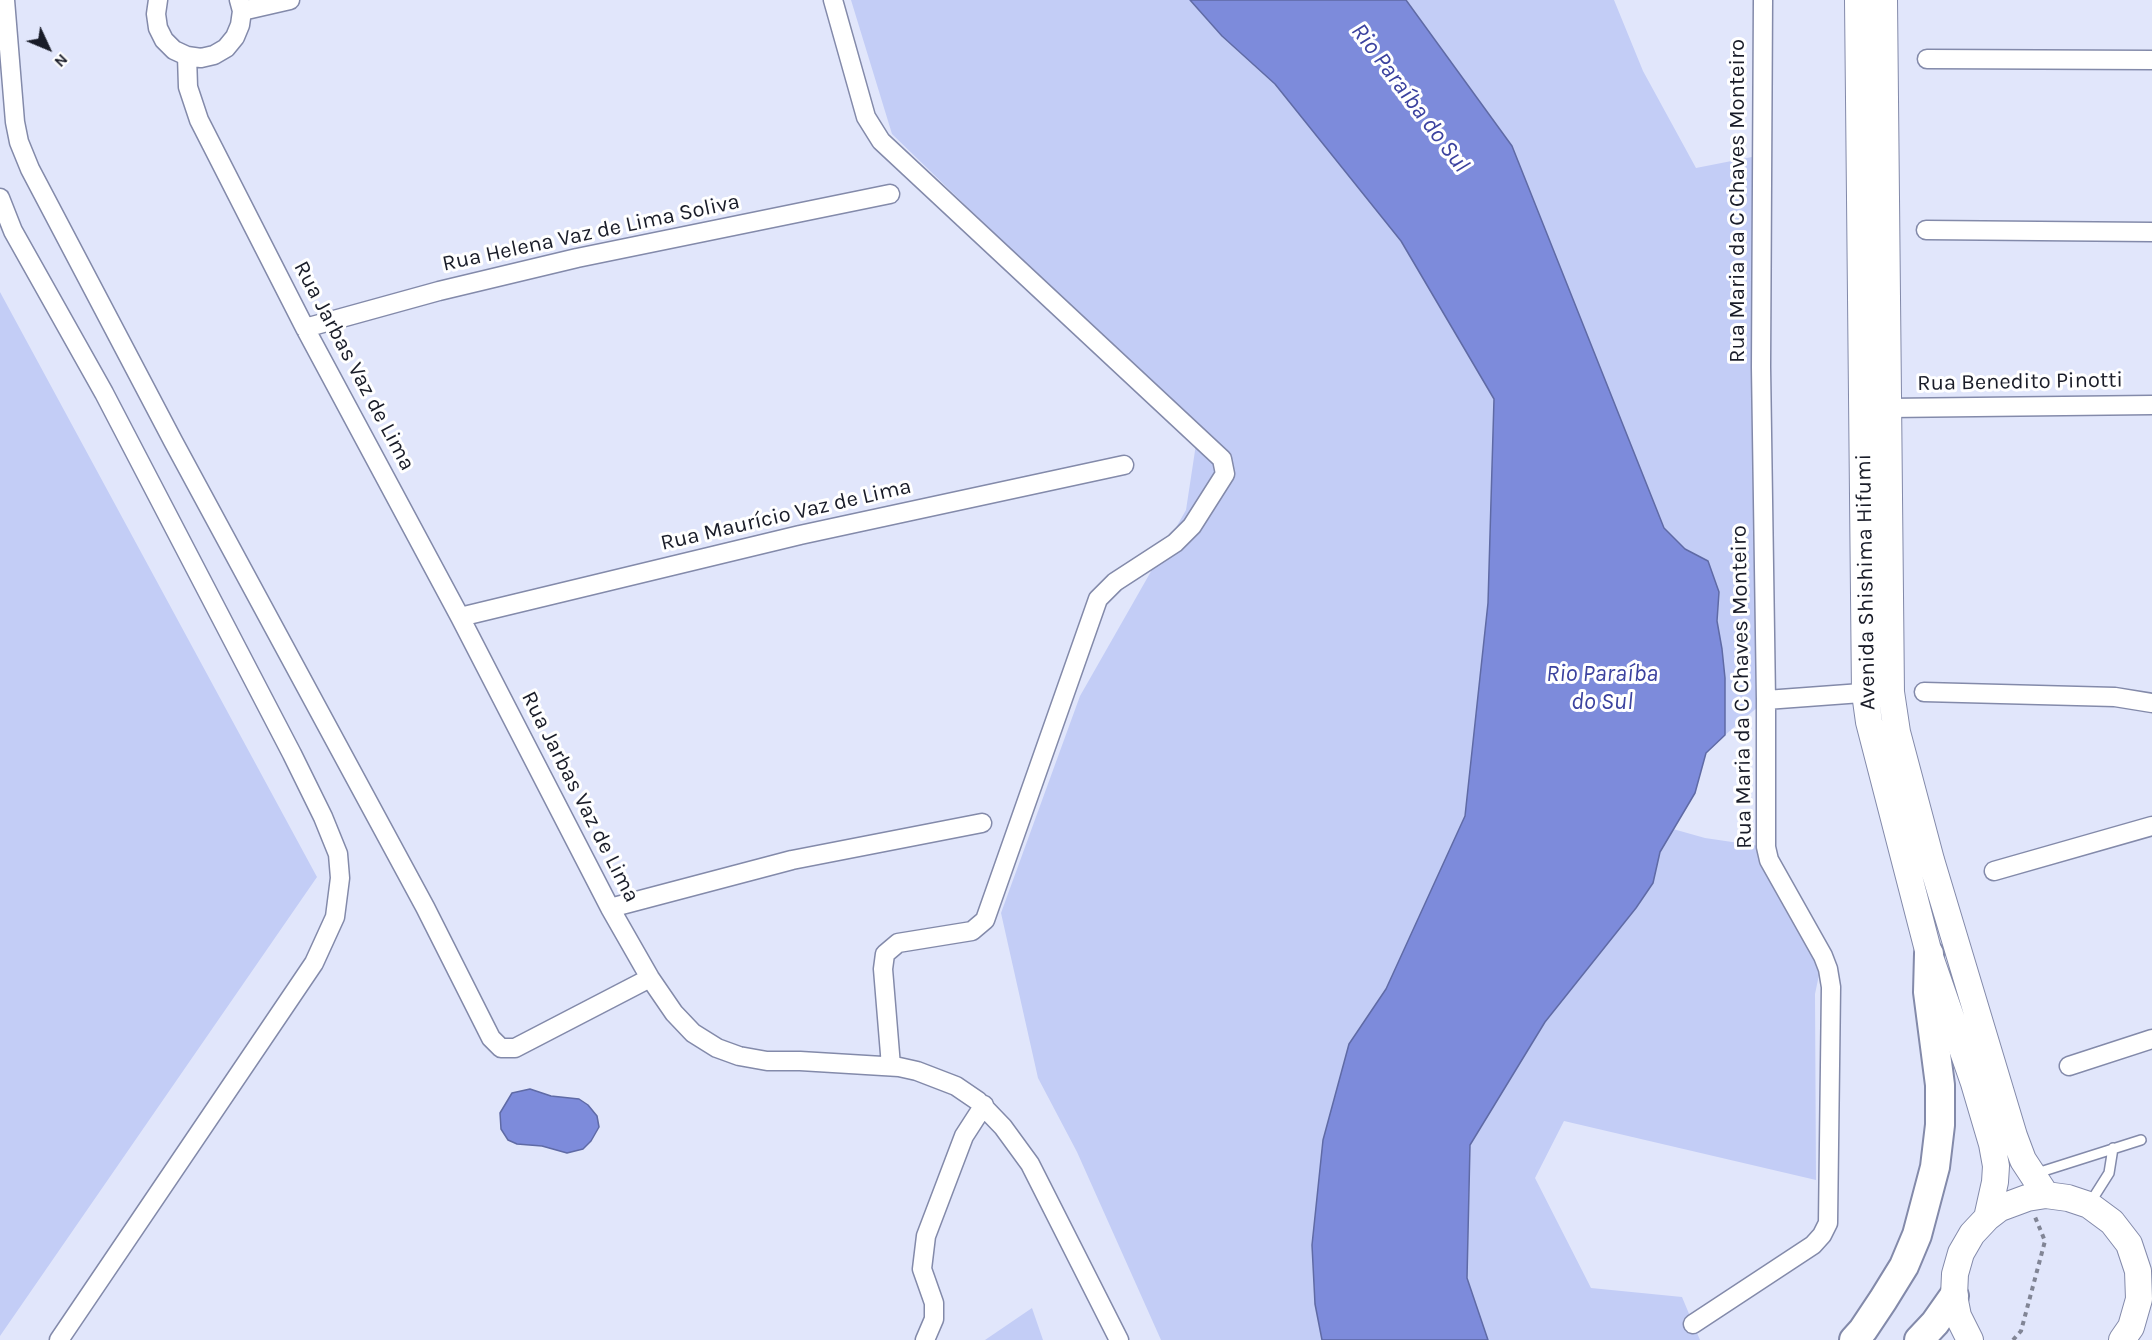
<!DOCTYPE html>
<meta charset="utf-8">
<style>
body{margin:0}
#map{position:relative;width:2152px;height:1340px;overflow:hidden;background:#e1e6fb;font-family:Karla,sans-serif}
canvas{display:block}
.north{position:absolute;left:18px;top:18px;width:60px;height:60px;-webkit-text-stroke:4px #fff;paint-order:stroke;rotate:134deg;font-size:16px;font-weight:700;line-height:24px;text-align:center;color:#191c28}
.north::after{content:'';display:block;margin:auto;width:21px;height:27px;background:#191c28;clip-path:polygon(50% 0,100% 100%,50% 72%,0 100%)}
</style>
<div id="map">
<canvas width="2152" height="1340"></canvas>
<div class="north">N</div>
</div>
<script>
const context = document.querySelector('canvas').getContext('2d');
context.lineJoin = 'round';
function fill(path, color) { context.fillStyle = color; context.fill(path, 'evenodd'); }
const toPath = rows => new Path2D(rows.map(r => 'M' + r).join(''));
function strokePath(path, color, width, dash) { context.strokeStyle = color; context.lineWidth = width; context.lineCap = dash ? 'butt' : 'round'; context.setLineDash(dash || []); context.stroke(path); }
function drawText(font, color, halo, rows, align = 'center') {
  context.font = font + ' Karla,sans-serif'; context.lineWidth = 6; context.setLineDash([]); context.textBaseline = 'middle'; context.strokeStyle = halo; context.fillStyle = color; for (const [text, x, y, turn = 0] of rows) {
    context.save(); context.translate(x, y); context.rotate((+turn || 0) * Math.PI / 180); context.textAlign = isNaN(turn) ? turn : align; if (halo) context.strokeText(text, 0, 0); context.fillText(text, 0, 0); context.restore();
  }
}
fill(toPath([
 [851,0,1190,0,1222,36,1275,84,1401,241,1494,399,1488,603,1465,816,1386,989,1349,1044,1323,1140,1312,1245,1315,1304,1322,1340,1161,1340,1077,1152,1038,1078,1001,913,1080,696,1186,510,1198,431,892,134],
 [1406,0,1614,0,1643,71,1696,168,1762,155,1766,700,1725,735,1725,678,1722,649,1717,621,1719,592,1708,561,1685,549,1664,528,1512,146],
 [0,292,317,877,0,1336],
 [1673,829,1705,838,1766,847,1823,956,1815,994,1816,1180,1564,1121,1535,1178,1591,1288,1682,1297,1700,1340,1488,1340,1467,1278,1470,1145,1545,1022,1636,908,1653,883,1659,852],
 [1032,1308,1043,1340,985,1340]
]), '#c3cdf6');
const water = toPath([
 [1190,0,1406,0,1512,146,1664,528,1685,549,1708,561,1719,592,1717,621,1722,649,1725,678,1725,735,1706,753,1695,793,1660,852,1653,883,1636,908,1545,1022,1470,1145,1467,1278,1488,1340,1322,1340,1315,1304,1312,1245,1323,1140,1349,1044,1386,989,1465,816,1488,603,1494,399,1401,241,1275,84,1222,36,1190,0],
 [530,1089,551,1096,579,1099,588,1105,597,1116,599,1127,591,1141,583,1149,567,1153,542,1146,517,1144,508,1140,501,1129,500,1113,512,1093,530,1089]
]);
fill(water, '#7d8bdb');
strokePath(water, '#5f6aa5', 1.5);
const lane = toPath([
 [2034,1174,2141,1140],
 [2090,1203,2109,1173,2113,1148]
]);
const street = toPath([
 [5,0,15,122,19,142,30,169,173,441,425,907,491,1038,501,1048,515,1048,650,978],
 [158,0,156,14,158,28,164,40,174,50,187,56,201,58,214,55,226,48,235,37,240,25,242,11,239,0],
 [833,0,866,117,881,141,1222,459,1225,474,1192,526,1175,543,1115,582,1098,599,985,920,972,931,898,943,885,954,883,969,891,1066],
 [242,11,290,0],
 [187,56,188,87,199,120,305,328,460,617,610,908,650,978,674,1013,693,1033,717,1048,739,1056,767,1061,800,1061,899,1067,917,1071,956,1086,978,1101,1003,1127,1030,1164,1119,1340],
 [1927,59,2152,60],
 [0,198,13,231,104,393,292,754,323,817,338,854,340,878,335,917,314,963,59,1340],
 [1926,230,2152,232],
 [305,328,439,291,577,258,890,194],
 [1888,408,2152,405],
 [460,617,800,535,1124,465],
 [1924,692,2115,697,2152,703],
 [1766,700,1875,692],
 [1994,871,2152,826],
 [610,908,792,860,982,823],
 [2069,1066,2152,1039],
 [1693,1324,1813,1245,1822,1235,1828,1223,1831,987,1828,969,1823,956,1769,860,1766,847,1766,700,1761,367,1763,0],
 [925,1340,934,1319,934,1303,922,1269,926,1236,964,1136,984,1105]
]);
const secondary = toPath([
 [1858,0,1865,693,1869,722,1929,954,1974,1083,1992,1144,1996,1166,1995,1182,1987,1218],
 [1884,0,1891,692,1897,732,1931,860,2014,1136,2023,1160,2046,1195],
 [1970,1340,1958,1316,1954,1296,1955,1274,1961,1253,1972,1234,1987,1218,2000,1208,2027,1198,2046,1195,2068,1198,2089,1205,2112,1222,2129,1244,2138,1271,2139,1299,2131,1327,2122,1340]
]);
const primary = toPath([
 [1854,1340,1863,1330,1883,1300,1904,1266,1917,1235,1935,1167,1940,1125,1940,1085,1928,992,1929,954],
 [1919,1340,1935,1323,1954,1296]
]);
strokePath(lane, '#838aaa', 12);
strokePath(street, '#838aaa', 21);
strokePath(secondary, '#838aaa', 28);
strokePath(primary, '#838aaa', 32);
strokePath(toPath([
 [2013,1340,2021,1331,2045,1241,2035,1217]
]), '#818595', 4, [4.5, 4.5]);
strokePath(lane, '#fff', 9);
strokePath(street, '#fff', 18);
strokePath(secondary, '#fff', 26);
strokePath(primary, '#fff', 28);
drawText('22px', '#191c28', '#fff', [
 ["Rua Maria da C Chaves Monteiro",1738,201,-90],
 ["Rua Helena Vaz de Lima Soliva",591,233,-12],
 ["Rua Jarbas Vaz de Lima",354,366,62],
 ["Rua Benedito Pinotti",2020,382,-1],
 ["Rua Maurício Vaz de Lima",786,515,-13],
 ["Avenida Shishima Hifumi",1866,582,-91],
 ["Rua Maria da C Chaves Monteiro",1742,687,-91],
 ["Rua Jarbas Vaz de Lima",580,797,63]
]);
drawText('italic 24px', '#3b429f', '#fff', [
 ["Rio Paraíba do Sul",1410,98,53],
 ["Rio Paraíba",1602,674],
 ["do Sul",1602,702]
]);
</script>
